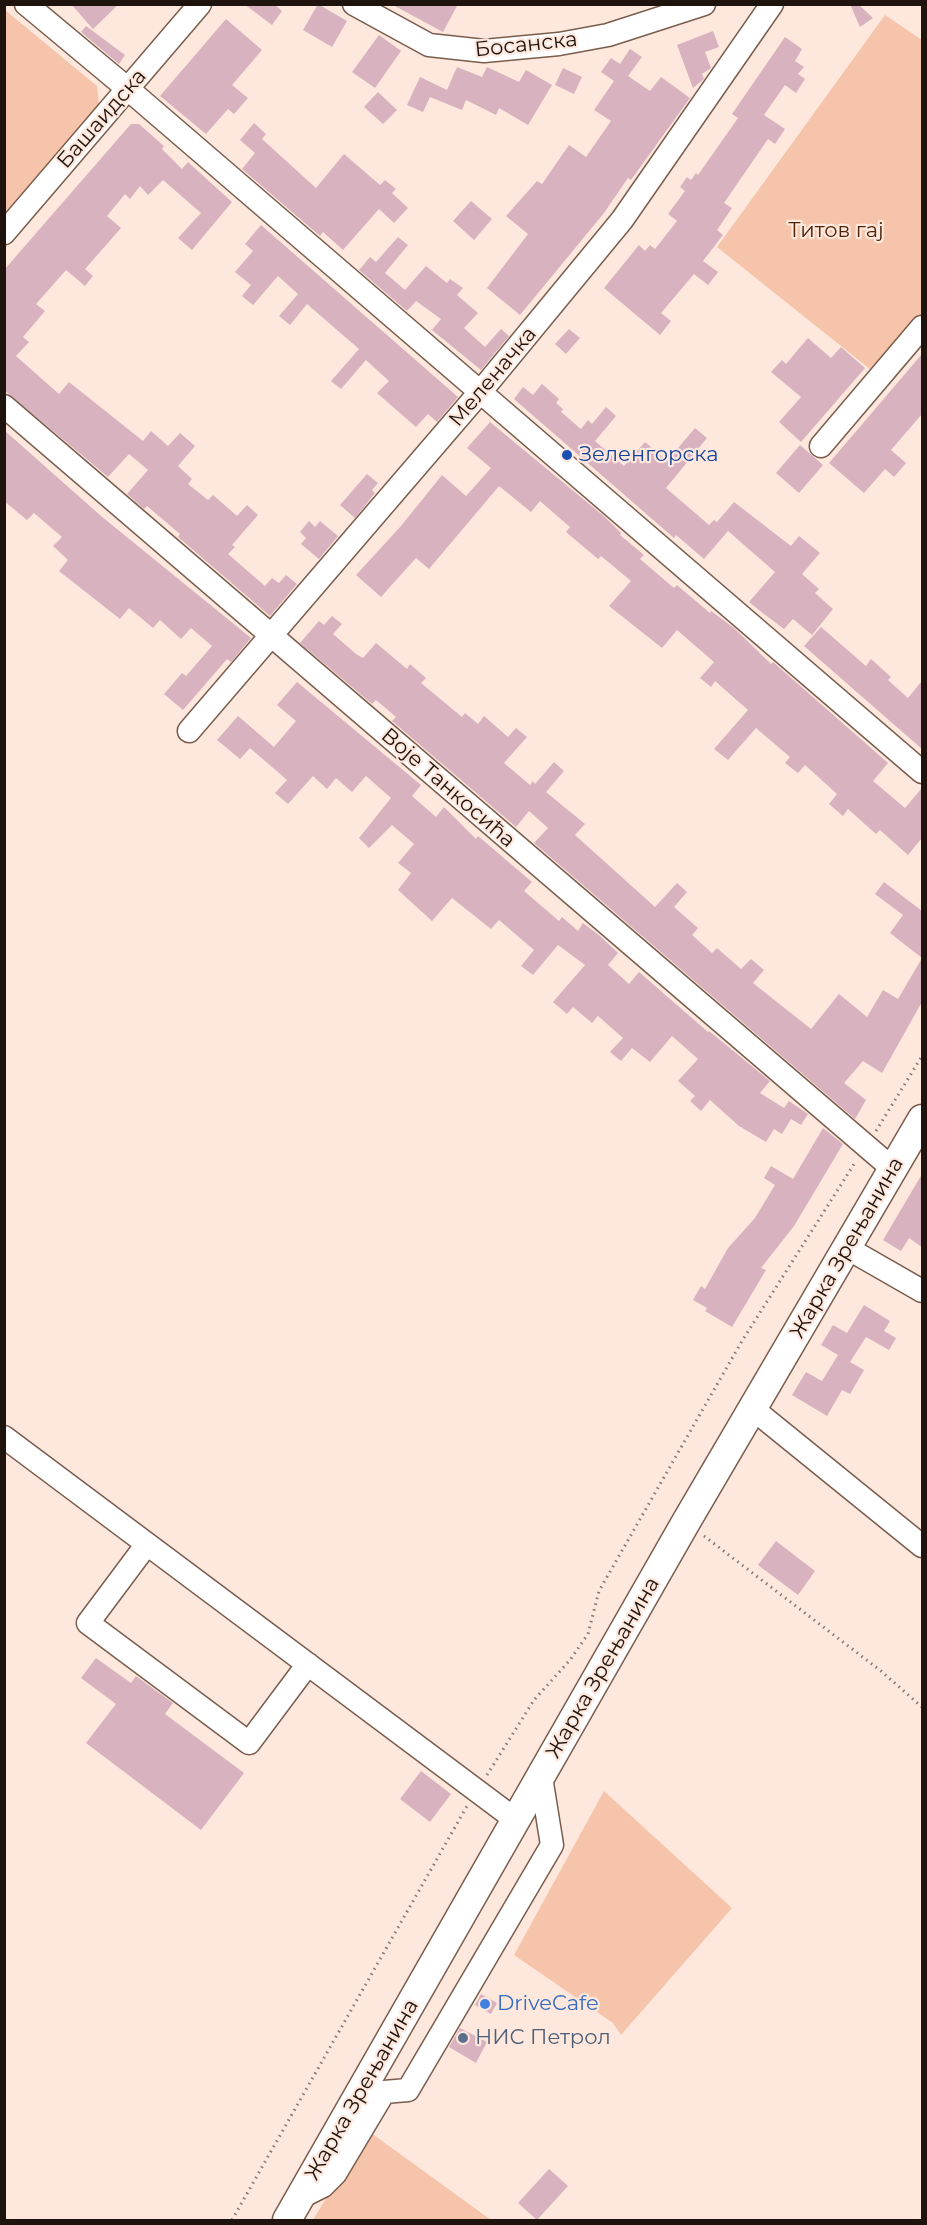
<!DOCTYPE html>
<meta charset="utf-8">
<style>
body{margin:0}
#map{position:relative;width:927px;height:2225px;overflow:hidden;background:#fee8dd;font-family:Montserrat,sans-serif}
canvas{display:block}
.frame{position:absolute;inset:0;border:6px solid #1f130d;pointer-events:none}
</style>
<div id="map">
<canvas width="927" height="2225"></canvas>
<div class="frame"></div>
</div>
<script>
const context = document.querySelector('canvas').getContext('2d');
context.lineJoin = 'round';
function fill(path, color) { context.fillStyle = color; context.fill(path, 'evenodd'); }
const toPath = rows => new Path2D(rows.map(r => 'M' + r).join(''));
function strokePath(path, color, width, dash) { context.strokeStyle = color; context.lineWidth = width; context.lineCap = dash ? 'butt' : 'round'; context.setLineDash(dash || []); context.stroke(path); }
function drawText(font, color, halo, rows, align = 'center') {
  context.font = font + ' Montserrat,sans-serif'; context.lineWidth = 4.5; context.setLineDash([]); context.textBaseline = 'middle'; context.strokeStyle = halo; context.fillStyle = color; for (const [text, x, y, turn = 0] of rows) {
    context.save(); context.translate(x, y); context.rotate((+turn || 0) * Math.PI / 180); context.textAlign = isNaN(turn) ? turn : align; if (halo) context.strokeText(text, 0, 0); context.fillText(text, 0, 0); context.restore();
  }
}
fill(toPath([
 [5,10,97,86,99,104,5,218],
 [885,15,922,40,922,319,876,374,717,247],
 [604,1791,732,1908,621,2035,613,2023,514,1955],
 [367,2130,491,2220,313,2220]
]), '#f6c4ab');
fill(toPath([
 [71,4,119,4,93,29],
 [244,4,274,4,282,11,272,25],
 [318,4,347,21,332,47,303,30],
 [391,4,458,4,443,32],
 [850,4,858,4,873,18,860,27],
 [226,19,262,50,232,85,248,98,234,114,228,109,206,134,160,96],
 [86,26,125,55,119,64,81,32],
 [713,31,719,47,705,52,711,68,702,74,704,79,693,88,677,45],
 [379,35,401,51,375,88,352,72],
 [785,37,802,49,795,61,804,67,798,74,805,79,796,93,785,85,764,115,785,129,775,144,768,139,724,203,732,208,717,230,723,235,703,261,718,272,708,285,694,274,661,313,671,321,660,335,604,288,639,245,645,251,650,245,655,249,677,221,668,214,685,191,680,187,687,177,691,180,696,173,698,175,738,118,732,114],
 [630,49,642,57,628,76,650,91,661,77,690,98,631,180,628,178,604,213,520,315,487,288,528,234,506,216,537,181,542,184,569,145,586,157,611,121,594,110,614,81,601,72,611,58,620,64],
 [457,67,482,77,487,67,519,82,526,70,552,85,528,125,499,108,496,115,466,100,462,110,430,97,423,112,407,105,420,77,447,90],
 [563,68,582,77,574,94,555,85],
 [378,92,397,110,383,124,364,107],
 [254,123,266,134,262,139,316,188,344,154,380,185,385,180,396,189,392,193,408,208,394,223,379,209,343,250,323,232,320,236,242,169,255,153,240,140],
 [131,124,139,124,164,146,162,149,182,169,188,162,232,202,192,250,178,238,201,213,163,180,148,195,140,186,130,199,125,194,107,216,121,228,85,269,93,276,85,286,66,270,36,304,45,311,23,337,29,342,16,356,59,394,69,382,143,441,151,431,168,446,180,433,195,446,178,466,192,479,188,484,208,500,213,495,237,516,247,505,258,515,232,545,235,547,228,554,265,586,272,578,279,583,286,575,297,584,270,616,178,537,180,534,147,506,144,509,127,494,148,470,129,454,108,477,4,390,4,270],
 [471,201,492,219,474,240,453,221],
 [261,225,458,397,437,422,428,414,416,427,377,393,389,381,366,360,341,389,331,381,359,349,307,304,290,325,279,316,298,294,278,276,253,305,242,296,251,285,235,272,253,251,245,244],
 [398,237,408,245,385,273,405,290,426,266,447,283,450,279,463,288,457,295,478,313,464,328,485,347,501,329,509,336,481,370,432,330,441,319,416,301,407,311,359,270,370,257,376,262],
 [569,329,580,338,566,354,555,344],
 [808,338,831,358,841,347,865,368,801,442,779,422,801,397,771,372,782,360,786,364],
 [922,354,922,414,891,450,906,463,894,477,885,469,864,493,829,463],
 [542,384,559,399,556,403,563,409,561,412,581,429,588,420,592,424,606,407,616,416,595,441,624,466,645,442,667,461,695,428,707,438,666,488,709,525,714,520,717,522,734,502,791,546,799,536,820,553,802,574,819,589,815,593,833,609,812,635,793,619,784,629,764,614,749,602,775,572,728,531,704,559,676,535,674,538,514,399,523,387,533,395],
 [490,422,605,517,621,533,620,535,644,555,640,559,674,588,677,585,710,613,711,611,734,628,771,664,773,662,888,763,873,781,905,808,922,788,922,838,908,855,880,830,876,834,848,809,843,816,829,804,837,794,805,765,798,773,785,763,790,757,756,728,728,760,714,749,748,710,715,681,711,687,700,678,714,662,677,630,662,648,609,606,631,581,601,556,598,559,566,532,570,527,540,501,531,512,499,486,429,569,416,558,381,597,356,575,401,526,442,475,466,496,491,468,467,448],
 [4,430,101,516,251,638,231,662,227,659,183,710,164,694,182,673,186,676,212,646,191,628,181,639,160,620,153,628,129,608,120,619,59,571,68,560,53,546,62,537,34,513,27,520,4,501],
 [800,445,823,465,799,493,776,473],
 [367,474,378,483,372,490,375,493,355,518,340,505],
 [309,521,315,527,320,521,338,536,319,559,301,544,306,538,300,532],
 [332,616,342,624,333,634,356,654,363,658,376,643,407,669,410,664,426,678,421,683,462,717,465,713,478,724,484,716,508,737,516,728,527,737,504,763,530,785,533,781,535,784,554,762,564,771,546,792,585,824,575,835,655,907,677,883,687,892,674,907,698,928,692,935,712,953,717,948,741,969,751,959,764,970,753,983,811,1029,839,994,867,1017,883,990,898,999,922,958,890,933,903,915,875,894,884,882,922,911,922,1002,882,1073,863,1061,844,1083,866,1100,855,1119,534,843,548,828,529,811,516,827,392,721,396,717,376,700,372,704,300,643,319,621,324,625],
 [821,627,866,666,871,659,891,677,888,680,908,698,922,681,922,749,804,646],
 [297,682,421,785,412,796,436,817,444,807,476,839,478,836,532,882,524,891,559,921,562,917,578,931,583,923,600,936,618,953,608,965,629,984,639,972,708,1032,709,1031,770,1081,760,1093,784,1108,789,1101,808,1114,801,1125,791,1119,782,1134,774,1129,766,1142,739,1126,710,1100,701,1111,690,1101,695,1096,678,1081,698,1059,672,1036,650,1062,632,1048,621,1061,610,1052,623,1038,598,1016,592,1023,573,1007,567,1014,553,1002,585,965,558,945,533,975,521,966,534,950,499,920,491,929,452,898,432,921,398,890,411,873,398,863,414,844,392,825,369,848,359,838,391,798,366,776,352,792,336,778,327,789,313,776,288,804,275,793,287,780,250,748,240,759,217,740,238,716,274,747,296,721,277,705],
 [823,1128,843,1144,794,1226,761,1268,766,1270,732,1327,705,1311,707,1308,693,1300,701,1286,705,1289,728,1248,755,1218,775,1185,764,1178,771,1166,793,1179],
 [922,1174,922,1247,909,1238,901,1251,883,1240],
 [864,1305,890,1321,884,1331,896,1338,889,1350,866,1337,850,1362,864,1370,850,1394,842,1390,827,1416,792,1395,806,1372,822,1381,838,1355,821,1345,833,1325,847,1333],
 [776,1541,815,1571,798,1595,758,1565],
 [96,1658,131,1683,136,1676,173,1703,165,1714,244,1773,201,1830,86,1743,116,1704,81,1678],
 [421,1771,451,1794,430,1822,400,1799],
 [481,1994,497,2003,491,2014,475,2005],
 [460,2028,487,2042,476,2063,449,2047],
 [549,2169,568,2186,537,2220,518,2203]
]), '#d8b2bf');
const minor = toPath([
 [26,4,128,89,922,772],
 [354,4,429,45,484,51,559,44,608,35,704,4],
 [4,233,200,4],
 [4,406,893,1169],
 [821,446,922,327],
 [189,731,481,391,622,220,772,4],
 [847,1248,922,1291],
 [753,1409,922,1546],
 [4,1437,516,1820],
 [147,1544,88,1623,249,1743,308,1664],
 [301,2197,323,2186,335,2174,384,2092,408,2090,552,1845,541,1777]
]);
const major = toPath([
 [287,2220,686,1522,922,1119]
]);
strokePath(minor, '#7b5d4d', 25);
strokePath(major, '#7b5d4d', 31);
strokePath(toPath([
 [876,1131,922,1056],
 [704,1536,881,1671,922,1707],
 [487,1775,534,1700,570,1660,588,1634,599,1591,703,1409,742,1341,856,1161],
 [232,2220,467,1806]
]), '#88776f', 3, [1.5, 4.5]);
strokePath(minor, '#fff', 22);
strokePath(major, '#fff', 28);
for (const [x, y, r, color] of [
 [567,455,6,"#1a4fb4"],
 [485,2004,6,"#3f7fe0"],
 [463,2038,6,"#5c6f8a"]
]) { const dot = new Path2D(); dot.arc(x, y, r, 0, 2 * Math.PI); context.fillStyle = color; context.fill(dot); strokePath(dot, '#fee8dd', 2); }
drawText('21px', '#1f130d', '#fee8dd', [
 ["Босанска",526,45,-6],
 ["Башаидска",102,119,-49],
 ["Меленачка",493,377,-50],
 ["Воје Танкосића",448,788,41],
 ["Жарка Зрењанина",847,1248,-60],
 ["Жарка Зрењанина",603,1668,-60],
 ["Жарка Зрењанина",362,2090,-60]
]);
drawText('21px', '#532406', '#fee8dd', [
 ["Титов гај",836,231]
]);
drawText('21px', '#164399', '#fee8dd', [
 ["Зеленгорска",579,455]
], 'left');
drawText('21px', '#366cbe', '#fee8dd', [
 ["DriveCafe",497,2004]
], 'left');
drawText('21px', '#4e5e75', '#fee8dd', [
 ["НИС Петрол",475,2038]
], 'left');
</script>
